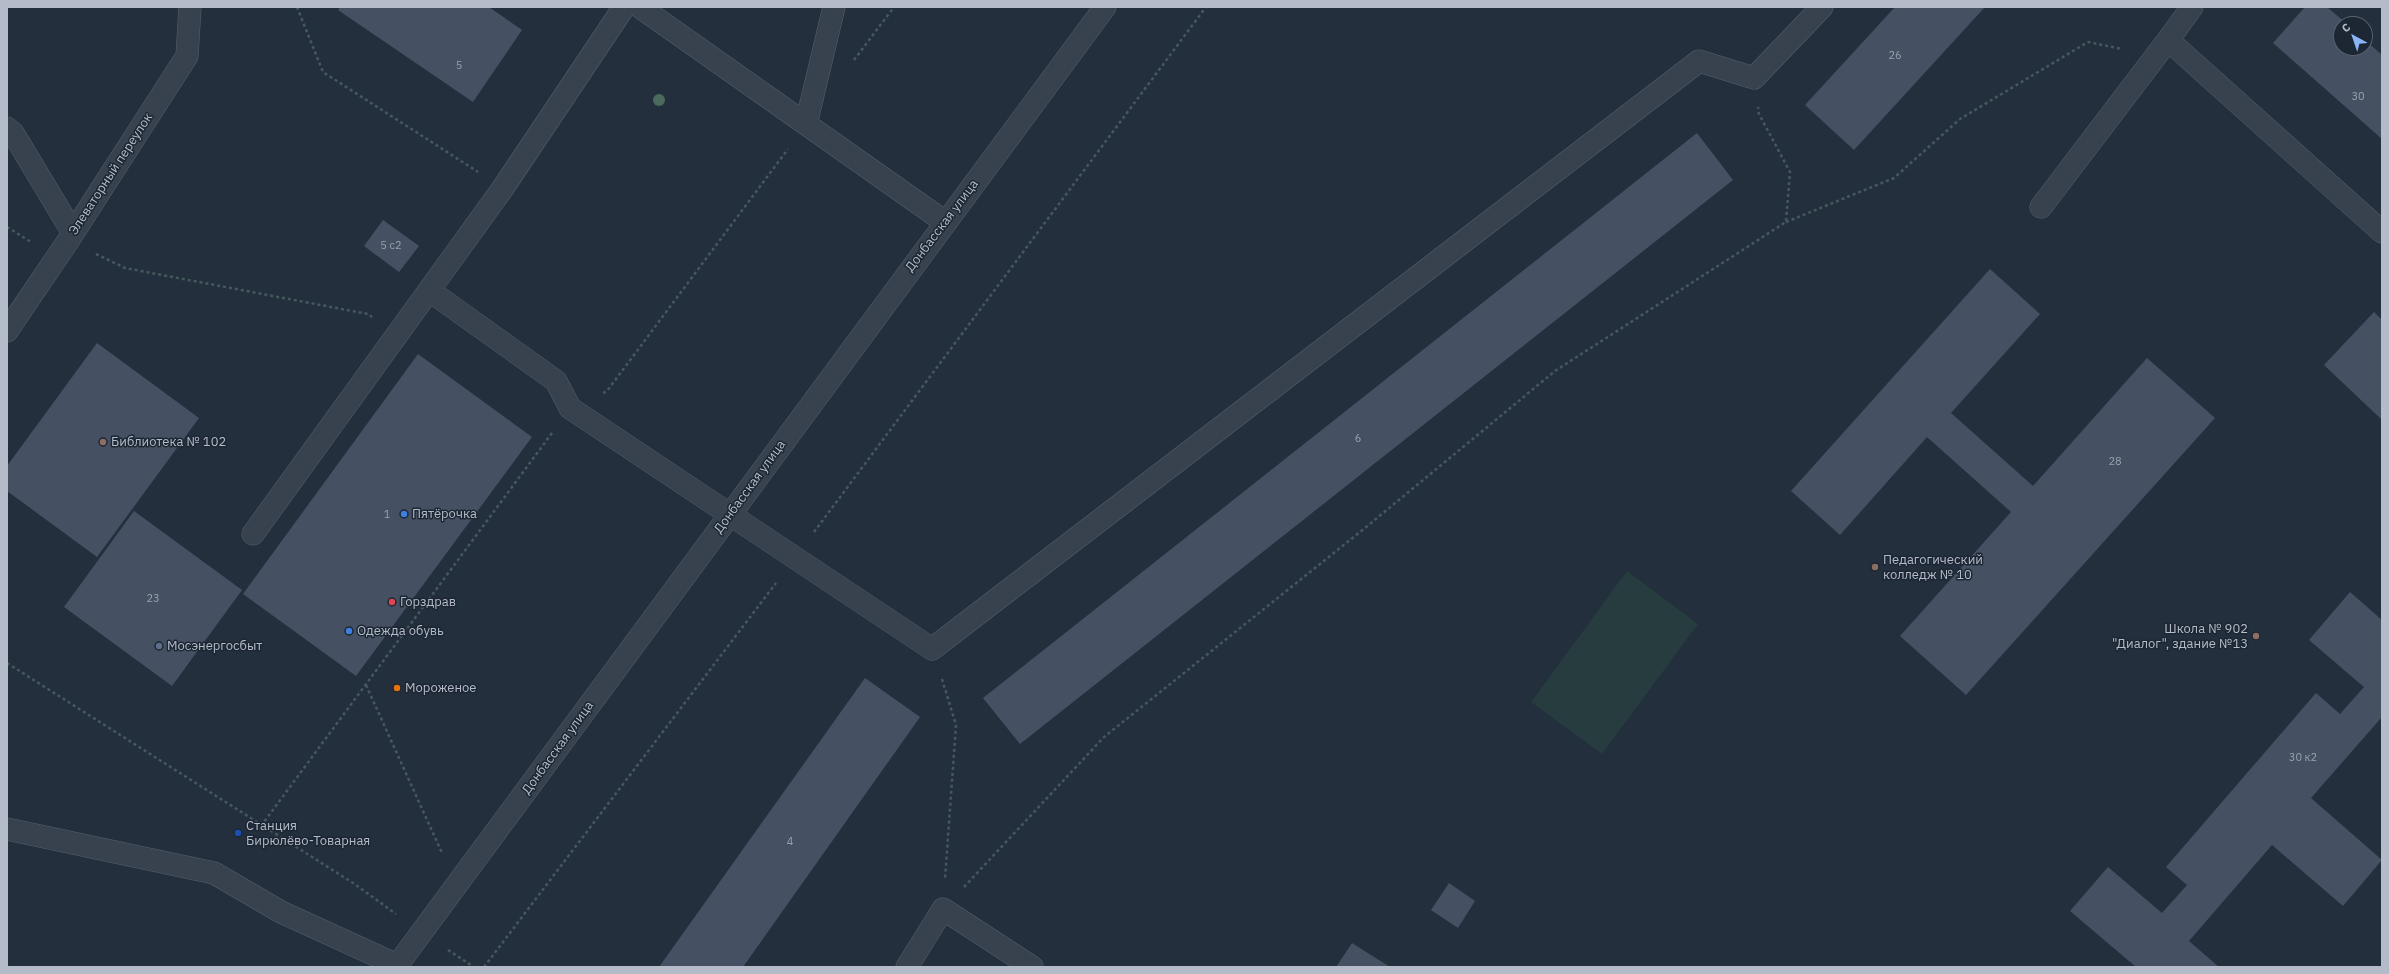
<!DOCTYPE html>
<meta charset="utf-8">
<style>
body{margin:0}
#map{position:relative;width:2389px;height:974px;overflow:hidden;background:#242f3e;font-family:"IBM Plex Sans",sans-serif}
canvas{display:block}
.frame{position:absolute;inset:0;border:8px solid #b4bcc9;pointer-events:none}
.north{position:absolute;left:2333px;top:16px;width:40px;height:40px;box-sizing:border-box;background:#1d2633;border:1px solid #59626f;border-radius:50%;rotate:320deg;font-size:11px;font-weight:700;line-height:16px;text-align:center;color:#b4bcc9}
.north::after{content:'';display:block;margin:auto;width:14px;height:18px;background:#8ab4f8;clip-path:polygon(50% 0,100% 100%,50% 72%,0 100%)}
</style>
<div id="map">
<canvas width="2389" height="974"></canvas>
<div class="frame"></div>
<div class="north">С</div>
</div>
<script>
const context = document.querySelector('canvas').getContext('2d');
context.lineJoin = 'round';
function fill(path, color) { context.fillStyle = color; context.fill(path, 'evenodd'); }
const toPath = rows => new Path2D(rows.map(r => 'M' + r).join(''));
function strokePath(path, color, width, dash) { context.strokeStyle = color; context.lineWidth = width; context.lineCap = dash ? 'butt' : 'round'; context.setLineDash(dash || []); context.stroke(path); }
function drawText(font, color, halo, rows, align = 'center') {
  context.font = font + ' "IBM Plex Sans",sans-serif'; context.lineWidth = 3; context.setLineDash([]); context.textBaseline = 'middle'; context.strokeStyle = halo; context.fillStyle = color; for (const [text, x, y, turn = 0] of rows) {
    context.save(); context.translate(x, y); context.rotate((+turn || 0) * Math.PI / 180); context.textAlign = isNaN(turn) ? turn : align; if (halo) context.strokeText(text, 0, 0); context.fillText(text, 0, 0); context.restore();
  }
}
fill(toPath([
 [1627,571,1698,624,1602,754,1531,702]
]), '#263c3f');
fill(toPath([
 [340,7,489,7,522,30,473,102,338,10],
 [1895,7,1985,7,1854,150,1805,105],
 [2305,7,2327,7,2347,24,2341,24,2341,48,2365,48,2365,40,2382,55,2382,139,2273,43],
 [1697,133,1733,180,1020,744,983,698],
 [383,220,419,246,399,272,364,246],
 [1990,269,2040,314,1951,413,2033,486,2147,358,2215,418,1966,695,1900,636,2011,512,1927,437,1840,535,1791,491],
 [2374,312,2382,320,2381,419,2324,365],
 [97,343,199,418,97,557,7,491,7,466],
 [418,354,532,437,356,676,243,594],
 [134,511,242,590,172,686,64,607],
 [2350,592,2382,620,2382,717,2311,798,2382,860,2343,906,2272,845,2189,941,2219,967,2136,967,2070,911,2108,867,2162,913,2187,885,2166,867,2316,693,2340,714,2364,687,2309,640],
 [865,678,920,717,743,967,659,967],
 [1449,883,1475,901,1458,928,1431,910],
 [1352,943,1390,967,1336,967]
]), '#455162');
const minor = toPath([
 [640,7,945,222],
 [2192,7,2168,40,2382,232],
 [806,124,834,7],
 [7,128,13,133,73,233],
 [2041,207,2168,40],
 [430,291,556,381,570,408,932,649,1699,61,1754,78,1822,7],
 [7,331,68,241,187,56,190,7],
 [253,534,503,188,624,7],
 [7,829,214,873,281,912,397,965],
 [396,967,1105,7],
 [907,967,943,909,1032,967]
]);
strokePath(minor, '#565f6c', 23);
strokePath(toPath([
 [297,7,323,72,478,172],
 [854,60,894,7],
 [1786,222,1894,178,1960,119,2088,42,2122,49],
 [7,227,31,242],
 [96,254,125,268,368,314,372,317],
 [603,393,607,391,788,149],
 [814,532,1206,7],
 [7,663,353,883,396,914],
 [942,679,956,725,945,879],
 [366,685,442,853],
 [261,826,552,433],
 [964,887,1104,737,1365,528,1555,371,1786,222,1790,172,1759,114,1758,107],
 [448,950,474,967],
 [484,967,776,583]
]), '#44595c', 2.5, [3, 3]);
strokePath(minor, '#38414e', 22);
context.fillStyle = '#4b6a5d';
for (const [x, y] of [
 [659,100]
]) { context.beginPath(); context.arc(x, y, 6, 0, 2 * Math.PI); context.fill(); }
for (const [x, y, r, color] of [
 [103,442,4,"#8d6e63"],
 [404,514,4,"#3f7fe0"],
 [1875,567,4,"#8d6e63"],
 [392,602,4,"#e0444e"],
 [349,631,4,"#3f7fe0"],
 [2256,636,4,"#8d6e63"],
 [159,646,4,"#5c6f8a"],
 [397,688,4,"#e8710a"],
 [238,833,4,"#1a4fb4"]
]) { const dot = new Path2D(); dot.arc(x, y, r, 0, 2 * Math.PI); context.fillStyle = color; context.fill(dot); strokePath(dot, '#1d2633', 1.5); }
drawText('11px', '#98a1af', null, [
 ["26",1895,56],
 ["5",459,66],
 ["30",2358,97],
 ["5 с2",391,246],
 ["6",1358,439],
 ["28",2115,462],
 ["1",387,515],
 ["23",153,599],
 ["30 к2",2303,758],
 ["4",790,842]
]);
drawText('13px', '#b4bcc9', '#1d2633', [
 ["Элеваторный переулок",111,174,-57],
 ["Донбасская улица",942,226,-53],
 ["Донбасская улица",750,487,-54],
 ["Донбасская улица",558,748,-54]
]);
drawText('13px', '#b4bcc9', '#1d2633', [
 ["Библиотека № 102",111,442],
 ["Пятёрочка",412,514],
 ["Педагогический",1883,560],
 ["колледж № 10",1883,575],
 ["Горздрав",400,602],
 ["Школа № 902",2248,629,"right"],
 ["\"Диалог\", здание №13",2248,644,"right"],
 ["Одежда обувь",357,631],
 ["Мосэнергосбыт",167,646],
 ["Мороженое",405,688],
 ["Станция",246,826],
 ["Бирюлёво-Товарная",246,841]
], 'left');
</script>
